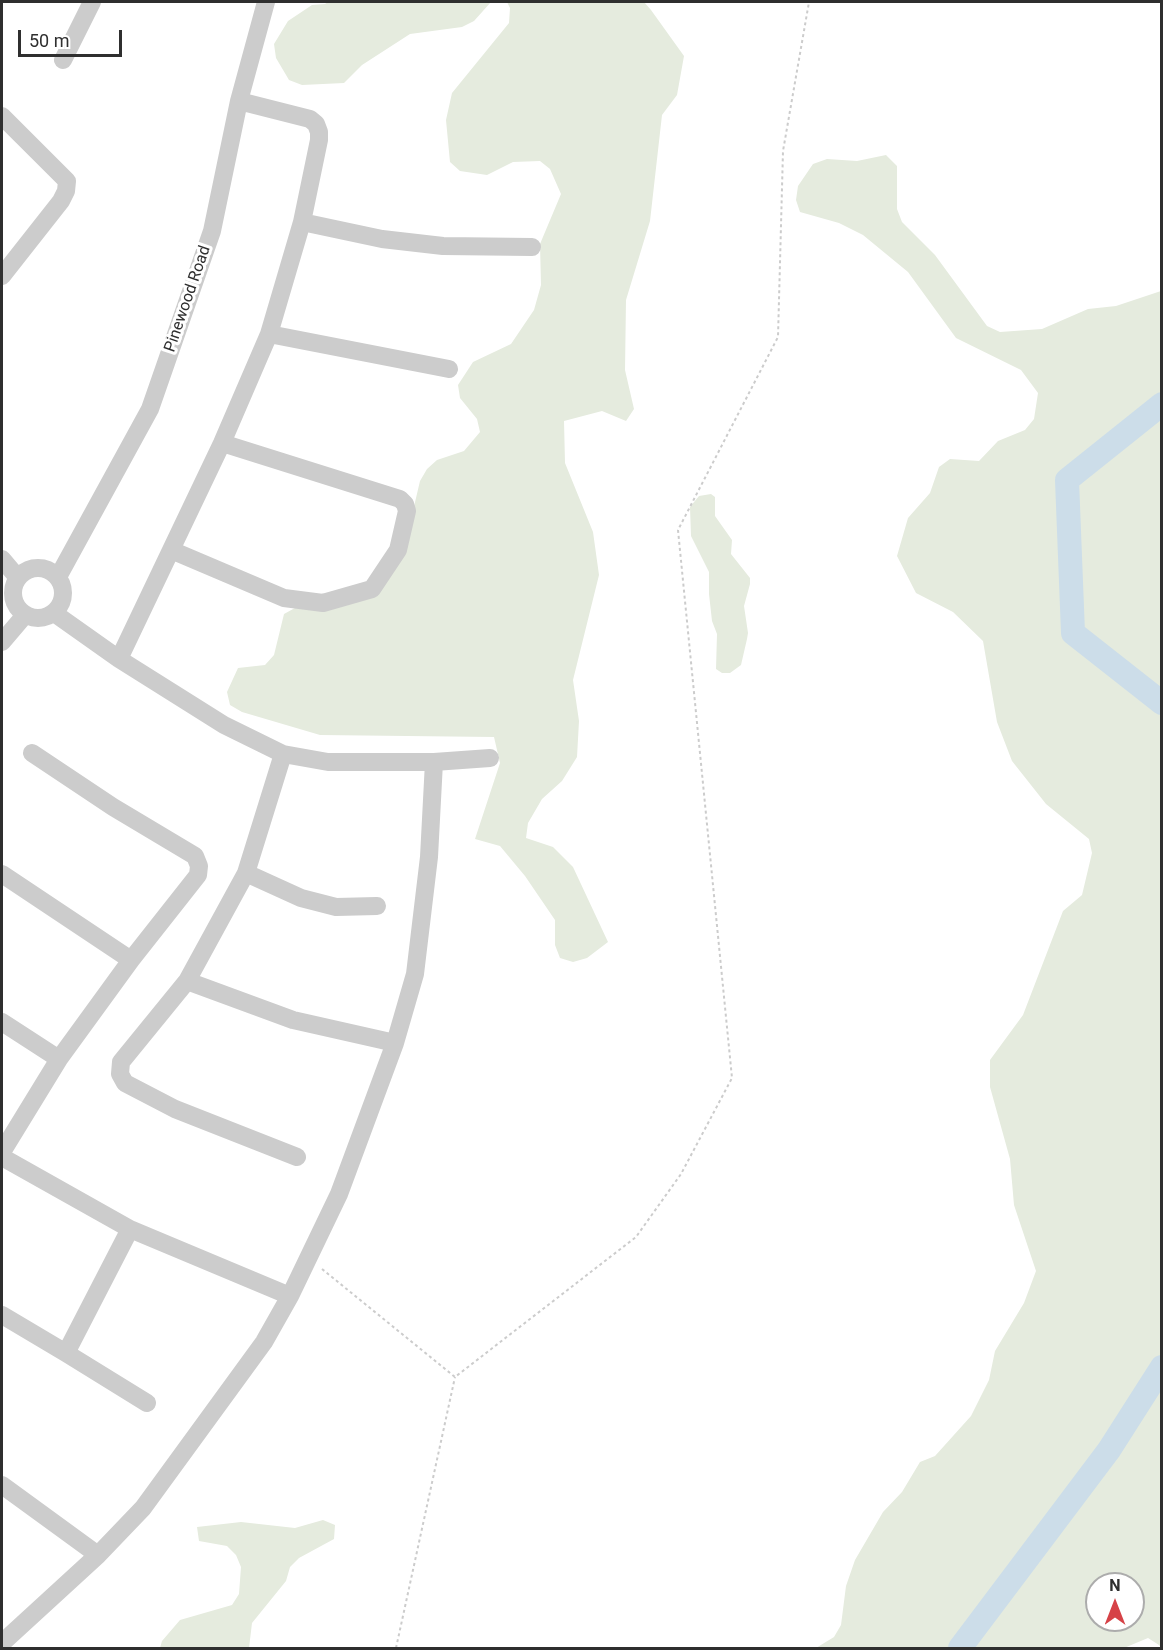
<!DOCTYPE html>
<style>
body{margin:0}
#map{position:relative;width:1163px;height:1650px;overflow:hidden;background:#fff;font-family:Roboto,sans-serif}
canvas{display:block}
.frame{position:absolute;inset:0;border:3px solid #2f2f2f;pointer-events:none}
.north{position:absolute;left:1085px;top:1572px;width:60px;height:60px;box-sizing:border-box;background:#fff;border:2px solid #acacac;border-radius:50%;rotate:0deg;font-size:16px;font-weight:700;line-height:24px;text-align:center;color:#2f2f2f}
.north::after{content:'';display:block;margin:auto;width:21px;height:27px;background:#d64247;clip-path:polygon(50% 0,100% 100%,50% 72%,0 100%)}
.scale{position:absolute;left:18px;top:30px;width:104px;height:27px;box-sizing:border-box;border:3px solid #2f2f2f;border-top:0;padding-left:8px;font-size:18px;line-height:21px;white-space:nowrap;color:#2f2f2f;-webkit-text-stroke:4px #fff;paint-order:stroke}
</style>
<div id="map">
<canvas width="1163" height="1650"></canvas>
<div class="frame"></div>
<div class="north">N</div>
<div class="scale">50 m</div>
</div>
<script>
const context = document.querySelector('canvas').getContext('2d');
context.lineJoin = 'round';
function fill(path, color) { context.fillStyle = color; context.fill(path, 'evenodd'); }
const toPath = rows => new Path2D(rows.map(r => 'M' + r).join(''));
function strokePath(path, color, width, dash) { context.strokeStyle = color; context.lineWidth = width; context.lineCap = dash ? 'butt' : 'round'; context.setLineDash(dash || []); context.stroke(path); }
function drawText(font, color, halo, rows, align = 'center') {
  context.font = font + ' Roboto,sans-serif'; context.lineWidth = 6; context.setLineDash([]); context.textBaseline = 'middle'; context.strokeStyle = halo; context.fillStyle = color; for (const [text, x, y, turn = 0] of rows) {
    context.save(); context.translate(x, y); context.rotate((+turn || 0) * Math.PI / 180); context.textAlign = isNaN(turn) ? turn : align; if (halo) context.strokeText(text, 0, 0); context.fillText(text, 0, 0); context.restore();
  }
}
fill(toPath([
 [328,2,491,2,474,21,462,27,410,34,362,65,344,83,302,85,289,80,276,58,274,44,288,21,312,5,325,4],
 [507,2,644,2,651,10,684,56,677,95,662,115,650,221,626,300,625,370,634,409,626,421,602,411,564,421,565,463,593,532,599,575,573,680,579,721,577,757,562,781,542,799,528,823,526,838,553,847,573,867,608,942,587,958,573,962,560,958,555,945,555,920,525,876,500,846,475,839,500,763,494,737,320,735,242,712,230,705,227,692,238,668,265,665,274,655,284,614,304,603,346,600,404,549,420,481,427,469,437,460,464,451,480,432,477,419,460,398,458,385,473,362,511,344,534,310,541,285,540,244,561,194,550,169,540,161,513,162,487,175,460,171,450,162,446,120,452,93,509,23,510,8],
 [886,155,897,166,897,209,902,222,935,255,987,326,1000,332,1042,329,1088,309,1116,306,1161,291,1161,1648,1159,1645,1148,1638,1124,1648,816,1648,834,1637,841,1625,846,1586,855,1560,883,1512,902,1492,920,1462,935,1456,971,1416,989,1380,995,1351,1024,1303,1036,1271,1014,1205,1010,1159,990,1087,990,1060,1023,1015,1063,911,1082,895,1092,853,1089,839,1046,804,1012,761,997,722,983,641,953,612,916,593,897,556,908,518,930,493,939,467,950,459,979,461,998,441,1025,430,1034,419,1038,393,1021,370,956,338,908,272,863,235,839,223,800,212,796,200,798,186,813,164,827,159,857,161],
 [1097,1584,1133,1584,1133,1620,1097,1620],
 [711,494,715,497,715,516,732,540,731,554,750,578,750,584,744,606,748,633,747,639,741,665,730,673,722,673,716,669,717,634,712,621,709,594,709,572,691,536,690,507,699,496],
 [323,1520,335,1525,334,1539,299,1558,290,1567,286,1581,252,1623,249,1648,160,1648,162,1641,180,1620,232,1605,239,1594,241,1567,236,1555,227,1546,199,1541,197,1527,241,1522,295,1528]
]), '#e5ebde');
strokePath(toPath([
 [1162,404,1067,480,1073,633,1162,703],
 [960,1648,1109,1450,1162,1367]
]), '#ccdde9', 24);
strokePath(toPath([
 [322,1269,455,1377,636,1237,681,1174,732,1078,678,530,778,337,783,151,809,2],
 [396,1648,455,1377]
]), '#ccc', 2, [3, 3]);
strokePath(toPath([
 [63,60,92,2],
 [2,116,67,181,66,191,61,201,2,276],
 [302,222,382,239,443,246,532,247],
 [269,334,449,369],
 [171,550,284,598,323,603,372,589,398,550,407,511,405,504,400,499,222,443],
 [2,559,18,578],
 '13 593a25 25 0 1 1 50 0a25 25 0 1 1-50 0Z',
 [58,577,150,409,212,231,239,101,266,2],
 [54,613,119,659,224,725,283,754,328,762,434,762,490,758],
 [2,642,25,615],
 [119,659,222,443,269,334,302,222,319,140,319,132,316,124,310,119,239,101],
 [283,754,246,873,187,981,121,1062,120,1074,125,1083,175,1109,297,1157],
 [246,873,301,898,336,907,377,906],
 [2,874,131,960],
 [187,981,293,1020,395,1043],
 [2,1022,59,1059],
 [2,1152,59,1059,131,960,198,875,199,866,195,856,113,807,32,753],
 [2,1157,130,1229,290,1296],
 [2,1315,66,1353,147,1403],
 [66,1353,130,1229],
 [2,1485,98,1555],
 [2,1643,98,1555,143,1508,264,1342,290,1296,339,1194,395,1043,415,974,429,857,434,762]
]), '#ccc', 18);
drawText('16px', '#2f2f2f', '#fff', [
 ["Pinewood Road",188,299,-71]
]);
</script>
